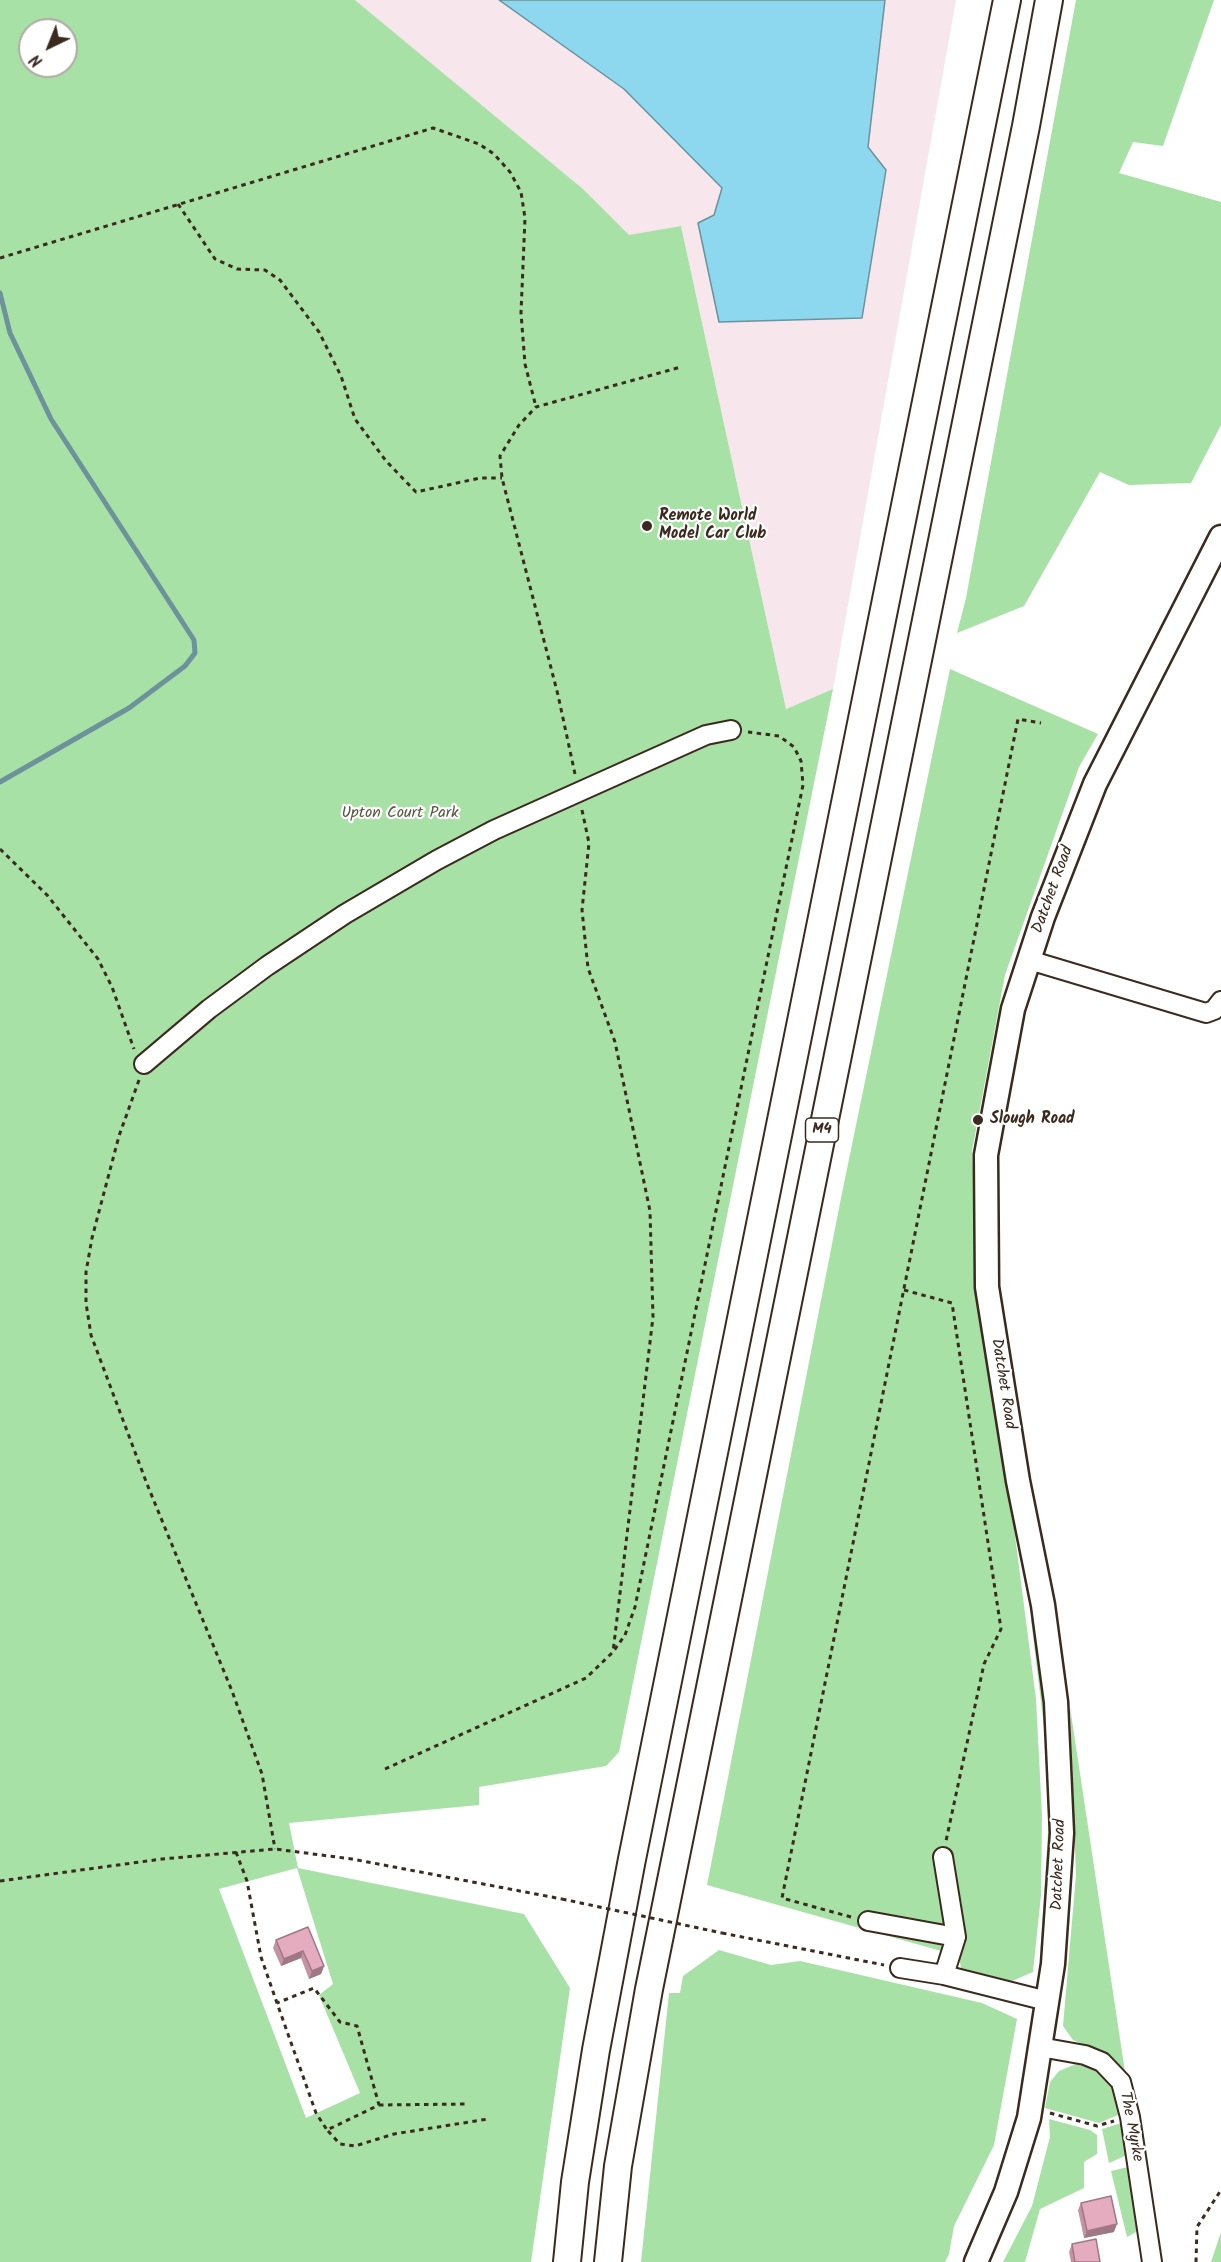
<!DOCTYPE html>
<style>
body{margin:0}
#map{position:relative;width:1221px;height:2262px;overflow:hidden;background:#fff;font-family:Kalam,sans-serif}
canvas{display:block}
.north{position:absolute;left:18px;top:18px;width:60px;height:60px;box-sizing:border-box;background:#fff;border:2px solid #b1aaa5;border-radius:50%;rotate:223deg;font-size:16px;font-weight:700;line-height:24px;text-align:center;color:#3b2a1e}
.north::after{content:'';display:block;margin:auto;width:21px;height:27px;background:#3b2a1e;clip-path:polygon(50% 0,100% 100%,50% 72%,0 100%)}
</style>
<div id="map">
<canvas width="1221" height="2262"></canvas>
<div class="north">N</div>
</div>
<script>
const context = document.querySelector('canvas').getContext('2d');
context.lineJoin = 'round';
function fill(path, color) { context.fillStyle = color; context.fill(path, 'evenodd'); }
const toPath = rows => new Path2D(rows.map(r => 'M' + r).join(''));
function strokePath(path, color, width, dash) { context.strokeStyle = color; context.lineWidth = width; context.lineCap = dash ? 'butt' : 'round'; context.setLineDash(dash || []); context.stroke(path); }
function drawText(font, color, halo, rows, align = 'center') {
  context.font = font + ' Kalam,sans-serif'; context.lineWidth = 4.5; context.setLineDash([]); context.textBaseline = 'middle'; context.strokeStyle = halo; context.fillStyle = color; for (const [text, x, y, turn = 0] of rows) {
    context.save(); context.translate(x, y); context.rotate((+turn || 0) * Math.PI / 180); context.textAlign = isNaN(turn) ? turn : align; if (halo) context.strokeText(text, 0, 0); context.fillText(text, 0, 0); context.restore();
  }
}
fill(toPath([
 [355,0,956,0,833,689,786,709,681,226,629,236,583,189]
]), '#f7e6ec');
fill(toPath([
 [0,0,355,0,583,189,629,235,681,226,786,709,833,689,619,1752,606,1766,479,1787,479,1805,289,1823,298,1868,524,1914,570,1988,531,2262,0,2262],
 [30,30,66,30,66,66,30,66],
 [297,1868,333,1984,319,1995,360,2093,306,2118,219,1889],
 [1076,0,1214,0,1163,146,1133,142,1119,173,1221,202,1221,425,1191,483,1129,485,1100,472,1024,606,957,633,966,598],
 [950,669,1098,734,1079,767,1005,975,972,1151,977,1240,1036,1699,1042,1815,1041,1895,1033,1972,1012,1981,961,1968,959,1956,707,1885,841,1198],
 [1034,1618,1045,1689,1052,1810,1049,1876,1040,1956,1049,1817,1045,1735,1031,1620],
 [1070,1707,1125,2072,1098,2051,1073,2040,1063,2026,1076,1875],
 [719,1950,771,1965,800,1961,982,2003,1017,2019,994,2145,954,2226,949,2254,945,2262,641,2262,669,1993,680,1993,683,1976],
 [1076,2064,1096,2069,1110,2083,1117,2096,1118,2115,1099,2123,1045,2108,1050,2082,1059,2071],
 [1049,2119,1090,2130,1097,2135,1097,2154,1084,2162,1084,2188,1040,2209,1025,2262,1003,2262,1032,2206,1050,2137],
 [1121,2123,1127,2155,1109,2163,1102,2129],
 [1128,2167,1138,2231,1127,2237,1111,2171],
 [1221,2233,1221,2262,1211,2262,1219,2238]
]), '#a7e1a6');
const water = toPath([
 [499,0,885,0,868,147,886,170,862,318,719,322,698,223,714,215,722,188,624,89,499,0]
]);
fill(water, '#8dd8ee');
strokePath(water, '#6c929b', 1.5);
strokePath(toPath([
 [0,293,10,333,51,419,194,640,195,653,185,666,129,708,0,782]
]), '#6c929b', 5);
const minor = toPath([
 [1029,960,1206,1013,1214,1010,1221,1001],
 [144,1064,209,1009,267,966,345,914,437,860,494,830,706,735,731,730],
 [943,1857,956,1937],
 [868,1921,956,1937,944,1975],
 [900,1968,944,1975,1047,2001],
 [1040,2047,1085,2055,1102,2062,1121,2082,1130,2117,1152,2262]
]);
const major = toPath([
 [976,2262,1006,2192,1029,2118,1053,1964,1062,1833,1056,1702,1043,1605,1018,1481,987,1287,986,1155,1013,1009,1043,917,1095,784,1221,537]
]);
const highway = toPath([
 [567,2262,575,2182,596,2050,632,1859,1007,0],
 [608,2262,618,2166,649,1989,1026,126,1049,0]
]);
strokePath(minor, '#3b2a1e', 22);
strokePath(major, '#3b2a1e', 27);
strokePath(highway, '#3b2a1e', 30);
strokePath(toPath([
 [178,204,215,259,237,269,265,270,280,280,319,332,341,376,355,419,386,461,416,492,480,478,502,478],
 [0,258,433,128,479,144,494,154,510,172,521,192,525,218,521,313,525,364,536,407],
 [575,774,558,695,502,478,500,456,519,425,536,407,681,367],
 [582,810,589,843,582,910,588,968,615,1042,650,1211,653,1317,613,1652],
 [0,849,47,895,98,959,112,987,134,1049],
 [139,1080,119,1136,92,1238,86,1272,86,1303,91,1335,147,1484,232,1691,262,1774,275,1849],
 [904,1290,952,1303,1001,1629,984,1664,946,1841],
 [385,1769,586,1678,613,1652,625,1635,635,1607,803,785,801,761,794,747,779,736,748,732],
 [236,1852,247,1881,261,1957,277,2003,316,2113,327,2130,379,2105,357,2026,340,2022,314,1988,277,2003],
 [0,1881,162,1859,275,1849,352,1859,562,1899],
 [851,1917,782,1898,1018,719,1041,723],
 [722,1933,884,1965],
 [379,2105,469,2104],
 [1050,2113,1097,2126,1114,2121],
 [328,2131,340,2144,355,2146,394,2134,488,2119],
 [1196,2262,1197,2227,1221,2190]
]), '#3b2a1e', 3, [4.5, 4.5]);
strokePath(minor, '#fff', 18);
strokePath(major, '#fff', 22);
strokePath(highway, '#fff', 26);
strokePath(toPath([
 [562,1899,722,1933]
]), '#3b2a1e', 3, [4.5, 4.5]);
fill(toPath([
 [308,1927,324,1966,321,1974,309,1979,301,1958,281,1966,273,1948,276,1940],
 [1081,2203,1114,2232,1084,2238,1078,2210],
 [1072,2244,1100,2262,1071,2262,1069,2252]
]), '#c494a3');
fill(toPath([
 [303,1951,301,1958,281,1966,284,1959],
 [324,1966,321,1974,309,1979,312,1971],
 [1117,2224,1114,2232,1084,2238,1087,2231]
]), '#a07885');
const building = toPath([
 [308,1927,324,1966,312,1971,303,1951,284,1959,276,1940,308,1927],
 [1111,2196,1117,2224,1087,2231,1081,2203,1111,2196],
 [1096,2239,1100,2262,1075,2262,1072,2244,1096,2239]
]);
fill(building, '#e4acbe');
strokePath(building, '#a07885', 1.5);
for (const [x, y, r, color] of [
 [647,526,6,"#3b2a1e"],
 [978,1120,6,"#3b2a1e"]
]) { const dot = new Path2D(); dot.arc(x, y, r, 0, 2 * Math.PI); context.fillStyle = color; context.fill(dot); strokePath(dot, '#fff', 2); }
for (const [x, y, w] of [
 [822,1130,33]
]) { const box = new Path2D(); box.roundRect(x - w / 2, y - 12, w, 24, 4.5); context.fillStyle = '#fff'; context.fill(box); strokePath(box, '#3b2a1e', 1.5); }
drawText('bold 15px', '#3b2a1e', null, [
 ["M4",822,1130]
]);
drawText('bold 16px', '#3b2a1e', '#fff', [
 ["Remote World",659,517],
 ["Model Car Club",659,535],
 ["Slough Road",990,1120]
], 'left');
drawText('16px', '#565840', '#fff', [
 ["Upton Court Park",400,814]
]);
drawText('16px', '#3b2a1e', '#fff', [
 ["Datchet Road",1054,890,-70],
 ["Datchet Road",1002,1384,81],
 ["Datchet Road",1060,1865,-88],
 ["The Myrke",1130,2127,79]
]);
</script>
